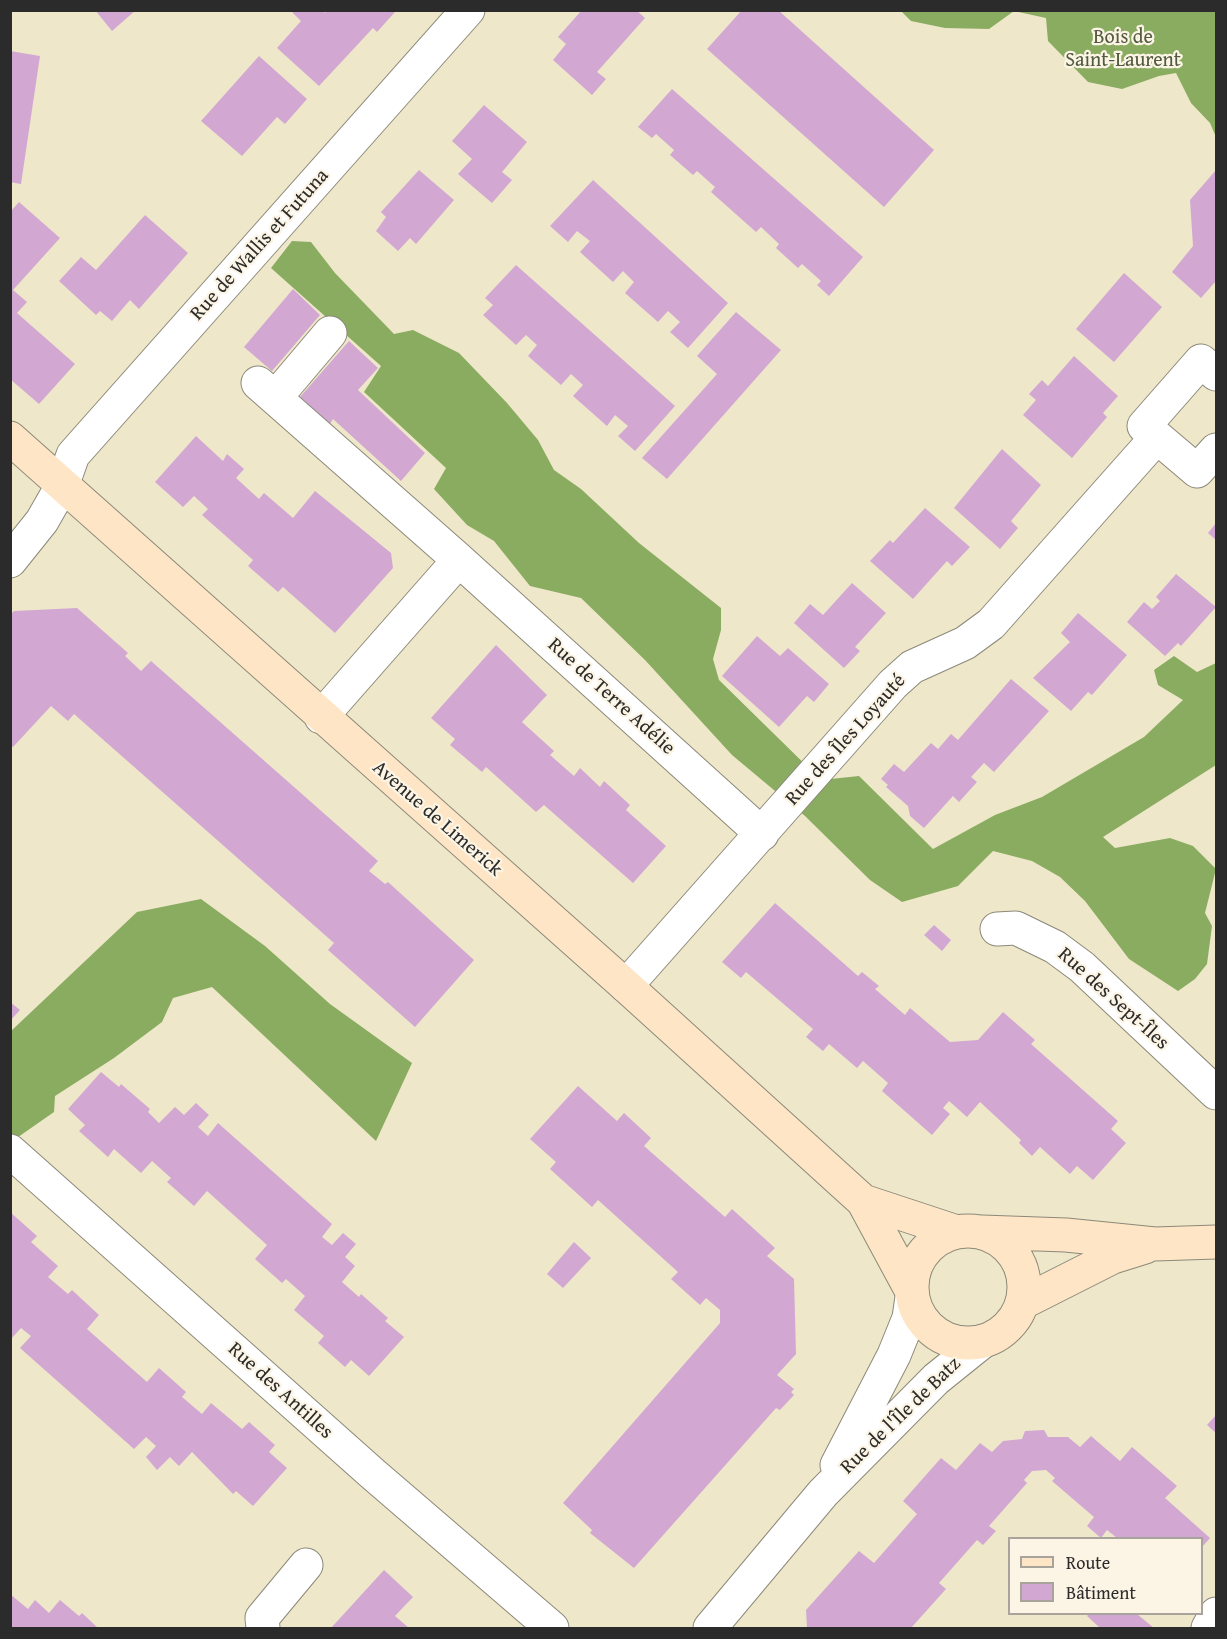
<!DOCTYPE html>
<meta charset="utf-8">
<style>
body{margin:0}
#map{position:relative;width:1227px;height:1639px;overflow:hidden;background:#eee7c9;font-family:"Gentium Book Plus",serif}
canvas{display:block}
.frame{position:absolute;inset:0;border:12px solid #2b2b2b;pointer-events:none}
.legend{position:absolute;left:1008px;top:1537px;width:195px;height:78px;box-sizing:border-box;background:#fcf5e5;border:2px solid #a8a49b;margin:0;padding:8px 10px;list-style:none;font-size:18px;color:#2b2b2b}
.legend li{display:flex;align-items:center;gap:12px;height:30px}
.legend b{width:30px;border:2px solid #a8a49b}
</style>
<div id="map">
<canvas width="1227" height="1639"></canvas>
<div class="frame"></div>
<ul class="legend">
<li><b style="height:8px;background:#fee5c5"></b>Route</li>
<li><b style="height:16px;background:#d2a8d3"></b>Bâtiment</li>
</ul>
</div>
<script>
const context = document.querySelector('canvas').getContext('2d');
context.lineJoin = 'round';
function fill(path, color) { context.fillStyle = color; context.fill(path, 'evenodd'); }
const toPath = rows => new Path2D(rows.map(r => 'M' + r).join(''));
function strokePath(path, color, width, dash) { context.strokeStyle = color; context.lineWidth = width; context.lineCap = dash ? 'butt' : 'round'; context.setLineDash(dash || []); context.stroke(path); }
function drawText(font, color, halo, rows, align = 'center') {
  context.font = font + ' "Gentium Book Plus",serif'; context.lineWidth = 4.5; context.setLineDash([]); context.textBaseline = 'middle'; context.strokeStyle = halo; context.fillStyle = color; for (const [text, x, y, turn = 0] of rows) {
    context.save(); context.translate(x, y); context.rotate((+turn || 0) * Math.PI / 180); context.textAlign = isNaN(turn) ? turn : align; if (halo) context.strokeText(text, 0, 0); context.fillText(text, 0, 0); context.restore();
  }
}
fill(toPath([
 [901,11,1216,11,1216,137,1210,123,1191,103,1176,73,1159,76,1122,89,1088,82,1048,41,1046,18,1014,11,989,29,945,28,911,21],
 [292,241,311,242,335,273,394,334,413,330,459,353,507,403,538,440,554,470,581,489,639,543,721,608,721,630,713,659,719,680,821,780,859,776,933,849,995,815,1042,797,1144,737,1183,700,1158,685,1154,670,1174,656,1197,672,1216,663,1216,765,1103,837,1115,848,1170,838,1193,846,1216,869,1205,913,1212,926,1207,964,1195,979,1178,991,1129,959,1085,901,1060,877,1032,861,993,851,958,886,902,902,870,880,805,816,732,755,645,660,581,598,530,586,494,541,467,525,434,489,446,468,364,392,381,366,271,268],
 [201,899,265,946,330,1004,412,1063,376,1141,212,987,173,998,162,1022,114,1058,55,1096,54,1112,11,1142,10,1032,137,912]
]), '#89ac60');
fill(toPath([
 [95,10,136,10,112,31],
 [293,10,322,10,325,13,327,10,395,12,377,32,373,28,319,86,277,48,301,21,292,12],
 [582,10,636,10,645,18,597,72,606,79,592,95,553,60,566,44,558,37],
 [742,10,778,10,934,150,884,207,707,49],
 [10,51,40,56,21,184,10,182],
 [259,56,307,99,285,124,277,117,242,156,201,121],
 [672,89,863,257,829,296,817,285,821,281,802,264,798,268,776,248,779,244,761,227,756,232,711,192,715,187,697,171,693,175,670,155,674,150,656,134,652,138,638,127],
 [484,105,527,142,502,172,512,180,492,203,458,174,472,159,452,141],
 [419,170,454,200,416,244,410,238,398,251,376,231,386,217,381,212],
 [1216,170,1216,281,1201,298,1172,272,1193,246,1190,200],
 [593,180,728,303,688,348,670,332,680,322,668,311,658,322,625,293,634,282,623,271,613,282,580,252,590,241,577,231,568,242,550,226],
 [19,202,60,238,13,290,27,302,17,313,75,364,39,404,10,379,10,212],
 [145,215,188,253,139,309,130,300,112,321,100,311,96,315,59,281,81,257,96,270],
 [516,265,675,406,635,451,618,436,628,426,615,415,607,426,573,396,583,385,571,374,561,385,528,356,537,345,526,335,516,345,483,315,493,305,485,298],
 [1124,273,1162,307,1114,362,1076,329],
 [293,289,320,315,272,371,244,347],
 [736,312,781,350,667,479,642,458,717,374,697,356],
 [349,341,378,368,358,390,425,453,401,481,333,419,330,424,300,397],
 [1074,356,1118,396,1103,413,1107,417,1072,458,1023,415,1036,400,1029,394,1042,380,1048,386],
 [196,436,223,461,227,454,244,469,236,478,259,499,264,493,293,518,315,491,391,553,393,568,335,633,283,587,278,592,248,566,253,560,202,515,208,509,194,496,183,507,155,482],
 [1002,449,1041,485,1011,521,1018,528,1000,549,954,508],
 [925,508,970,547,952,566,947,561,913,599,870,561,890,540,893,543],
 [1216,523,1216,540,1208,533],
 [1176,574,1216,607,1181,646,1178,643,1165,656,1127,622,1144,602,1152,609,1160,601,1156,597],
 [852,583,886,613,855,647,860,651,844,668,794,623,810,604,823,615],
 [77,608,128,653,125,656,141,671,151,661,378,861,369,871,385,884,388,882,474,960,415,1027,328,950,334,943,74,714,68,721,51,706,13,747,10,745,10,615,14,611],
 [1078,613,1127,655,1092,695,1088,692,1071,711,1033,678,1070,642,1061,633],
 [757,636,780,656,788,648,829,684,814,702,807,696,779,727,722,676],
 [496,645,547,695,522,722,554,751,550,755,574,776,580,768,600,787,604,781,630,805,626,810,666,846,633,883,544,805,536,812,486,767,482,772,450,745,455,739,431,718],
 [1011,679,1049,711,994,772,984,763,971,777,977,782,959,802,953,796,924,828,910,816,908,806,886,787,888,785,881,779,894,764,904,772,931,743,938,749,951,734,958,740],
 [775,903,858,976,862,972,879,986,875,989,905,1015,910,1008,950,1042,978,1040,1003,1012,1035,1040,1031,1044,1118,1121,1111,1129,1126,1143,1093,1180,1077,1166,1070,1174,1040,1147,1032,1156,1019,1143,1021,1140,980,1102,967,1117,949,1101,943,1108,950,1114,932,1135,882,1091,888,1083,863,1061,857,1068,829,1044,823,1051,806,1037,813,1029,746,972,741,978,722,962],
 [934,925,951,940,942,951,924,935],
 [10,1002,20,1010,10,1021],
 [101,1072,119,1087,121,1084,150,1109,148,1112,159,1123,175,1107,184,1115,196,1103,209,1115,198,1127,208,1136,218,1123,332,1224,322,1237,332,1245,343,1233,356,1244,345,1257,355,1266,342,1282,359,1297,361,1294,388,1318,385,1321,404,1337,369,1376,351,1360,345,1367,318,1343,324,1336,294,1310,305,1296,286,1279,282,1283,255,1259,267,1245,207,1191,194,1206,167,1182,171,1178,152,1161,141,1173,114,1149,108,1157,79,1131,85,1125,68,1109],
 [578,1086,617,1121,624,1113,651,1138,644,1146,725,1217,732,1209,775,1248,767,1256,794,1279,796,1354,777,1375,794,1389,791,1392,794,1395,780,1410,776,1408,634,1568,590,1533,592,1530,563,1503,720,1323,720,1310,706,1298,700,1305,671,1279,678,1272,598,1200,592,1207,550,1169,556,1162,530,1139],
 [10,1212,37,1236,31,1242,58,1266,48,1277,68,1294,72,1290,99,1315,87,1329,147,1382,159,1368,186,1392,182,1397,202,1414,211,1403,242,1429,249,1422,275,1445,269,1452,287,1468,253,1506,236,1491,233,1494,192,1452,179,1466,170,1457,157,1470,146,1457,156,1446,146,1437,134,1449,20,1348,31,1336,21,1328,10,1340],
 [574,1242,591,1258,563,1288,547,1274],
 [1216,1415,1216,1433,1207,1425],
 [1044,1430,1048,1437,1068,1437,1080,1447,1091,1436,1120,1461,1132,1447,1177,1486,1165,1498,1210,1538,1202,1547,1202,1538,1117,1538,1107,1530,1101,1538,1087,1526,1094,1517,1052,1481,1055,1478,1046,1470,1032,1471,1024,1480,1027,1483,989,1526,996,1531,983,1545,977,1540,939,1583,946,1589,911,1628,807,1628,806,1610,859,1551,874,1563,917,1514,903,1501,941,1458,956,1470,980,1443,992,1452,1003,1441,1022,1439,1025,1431],
 [384,1570,413,1597,395,1616,409,1628,331,1628],
 [10,1594,28,1609,35,1600,49,1613,60,1600,79,1616,82,1613,98,1628,10,1628],
 [1089,1614,1137,1614,1154,1628,1100,1628,1087,1616]
]), '#d2a8d3');
const street = toPath([
 [1216,374,1201,361,1144,426,1197,471,1216,450],
 [258,383,459,560,321,717],
 [275,398,330,333],
 [459,560,762,834],
 [10,561,42,521,62,486,73,455,468,10],
 [997,929,1016,928,1055,947,1082,967,1216,1093],
 [626,986,893,684,912,667,965,643,991,624,1157,437],
 [10,1151,373,1474,552,1628],
 [837,1465,894,1355,909,1318,912,1297],
 [263,1628,262,1618,306,1565],
 [710,1628,823,1493,936,1379,982,1342],
 [1208,1628,1216,1614]
]);
const secondary = toPath([
 [10,438,626,986,863,1201,910,1288],
 [863,1201,957,1232],
 '912 1287a56 56 0 1 1 112 0a56 56 0 1 1-112 0Z',
 [982,1232,1066,1235,1155,1244,1216,1242],
 [1022,1303,1113,1257,1145,1247]
]);
strokePath(street, '#8c897a', 35);
strokePath(secondary, '#8c897a', 35);
strokePath(street, '#fff', 33);
strokePath(secondary, '#fee5c5', 33);
drawText('20px', '#525a3f', '#fcf5e5', [
 ["Bois de",1123,38],
 ["Saint-Laurent",1123,61]
]);
drawText('20px', '#2b2b2b', '#fcf5e5', [
 ["Rue de Wallis et Futuna",260,245,-48],
 ["Rue de Terre Adélie",611,697,42],
 ["Rue des Îles Loyauté",846,740,-48],
 ["Avenue de Limerick",437,819,41],
 ["Rue des Sept-Îles",1113,999,42],
 ["Rue des Antilles",280,1391,42],
 ["Rue de l'Île de Batz",901,1416,-44]
]);
</script>
